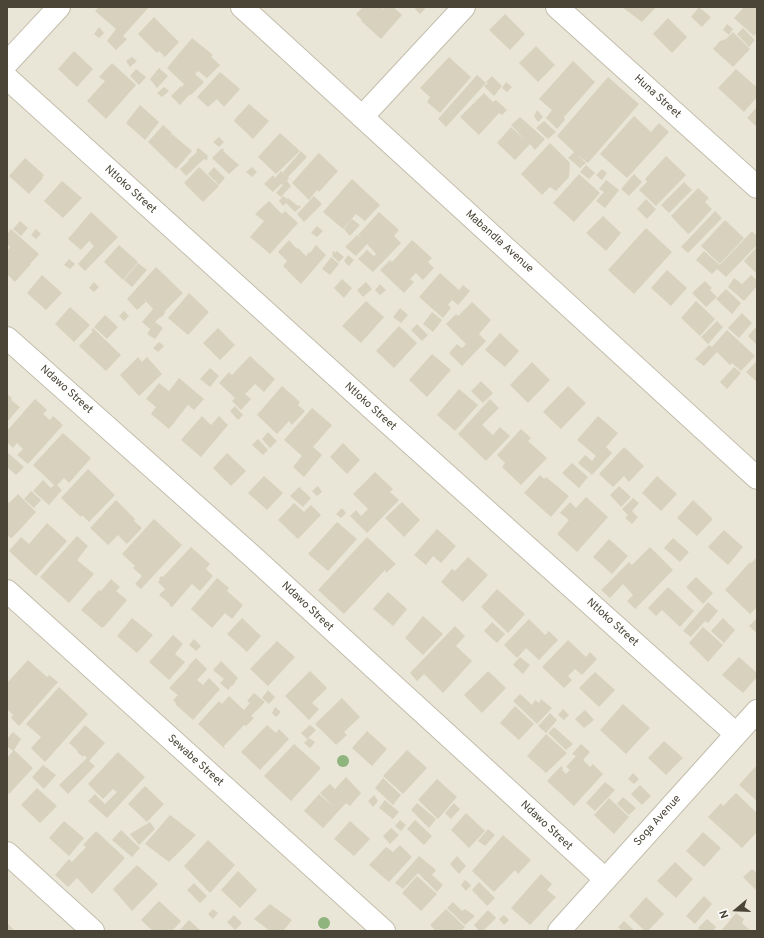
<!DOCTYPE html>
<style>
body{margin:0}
#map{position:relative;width:764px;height:938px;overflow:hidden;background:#f5f3e9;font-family:Overpass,sans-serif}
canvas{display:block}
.frame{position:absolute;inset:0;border:8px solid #4a4537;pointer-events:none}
.north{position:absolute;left:716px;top:890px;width:40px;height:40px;-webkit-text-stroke:3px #fff;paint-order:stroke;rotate:251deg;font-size:11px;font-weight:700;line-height:16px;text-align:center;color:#4a4537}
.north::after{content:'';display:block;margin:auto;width:14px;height:18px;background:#4a4537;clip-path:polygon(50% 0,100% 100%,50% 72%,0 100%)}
</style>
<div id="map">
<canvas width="764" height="938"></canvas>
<div class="frame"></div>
<div class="north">N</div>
</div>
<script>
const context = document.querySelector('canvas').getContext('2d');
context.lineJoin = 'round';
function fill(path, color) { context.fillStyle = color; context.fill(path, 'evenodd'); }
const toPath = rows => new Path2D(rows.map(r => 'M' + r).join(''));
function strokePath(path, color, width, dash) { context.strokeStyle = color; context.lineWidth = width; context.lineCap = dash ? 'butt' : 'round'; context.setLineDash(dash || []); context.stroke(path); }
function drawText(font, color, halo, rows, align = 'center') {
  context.font = font + ' Overpass,sans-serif'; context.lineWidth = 4; context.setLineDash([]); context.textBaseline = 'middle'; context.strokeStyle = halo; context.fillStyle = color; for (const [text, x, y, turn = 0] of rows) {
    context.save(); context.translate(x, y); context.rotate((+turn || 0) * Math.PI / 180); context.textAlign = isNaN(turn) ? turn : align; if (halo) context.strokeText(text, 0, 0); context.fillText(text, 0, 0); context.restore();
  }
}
fill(toPath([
 [7,7,757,7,757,931,7,931]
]), '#eae6d7');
fill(toPath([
 [99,7,149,7,123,36,127,39,116,50,107,41,116,29,95,11],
 [363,7,381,7,384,9,386,7,393,7,402,15,381,39,361,21,362,20,356,14],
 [416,7,424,7,425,9,420,14,415,9],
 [622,7,656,7,642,22],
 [699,7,711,17,702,27,691,17],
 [744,7,757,7,757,32,754,36,734,18],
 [505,14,525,34,510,50,489,30],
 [154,17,179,42,165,57,159,51,157,53,138,34],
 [668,18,687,37,672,53,653,34],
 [727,24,733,29,729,35,723,30],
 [99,27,104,33,99,38,94,34],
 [743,28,755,40,749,47,737,34],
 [733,32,750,49,733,67,713,49,720,41,726,39],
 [192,38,213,55,211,57,220,65,207,78,198,71,195,74,204,82,191,95,190,94,180,105,171,96,181,86,182,87,184,84,167,68],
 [536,46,555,65,538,82,519,63],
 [74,51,93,69,77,87,58,69],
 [132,57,137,61,130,67,126,61],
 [449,57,471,77,440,113,427,102,430,97,420,88],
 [573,61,595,82,564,117,565,120,557,129,546,118,552,110,539,99],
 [112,63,136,85,106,119,87,101,105,81,99,77],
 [159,68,168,76,157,88,150,79],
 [136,69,146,77,139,85,130,76],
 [736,69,755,86,757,84,757,97,744,112,718,88],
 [220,72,240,89,224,107,217,99,208,107,197,97],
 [477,75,486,83,446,127,438,119],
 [492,76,502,86,494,96,484,86,488,83,486,82],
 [608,77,639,104,588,163,577,155,586,163,580,168,568,158,574,152,557,136],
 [506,82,512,87,507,92,502,88],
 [164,87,169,91,162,97,157,93],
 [484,93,493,102,496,100,507,110,502,115,499,113,479,135,460,117],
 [249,104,269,121,253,139,234,121,235,119],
 [140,105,159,122,145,140,126,123],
 [757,107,757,127,747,118],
 [537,110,543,117,538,122,534,116],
 [634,116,651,132,659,123,669,132,627,178,600,154],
 [520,117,545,139,535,150,530,144,515,160,497,143,511,127,525,140,511,125],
 [544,121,556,132,548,139,536,128],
 [163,125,172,133,168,139,172,134,192,151,176,169,148,142],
 [280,133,300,151,276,174,258,157],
 [219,137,224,142,219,147,213,142],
 [550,143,570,163,569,177,556,191,550,187,542,195,521,174],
 [198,148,200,149,208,156,207,158,208,159,206,160,204,159,186,176,180,169,189,161,188,160,197,152,196,150],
 [222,148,224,150,223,151,239,165,229,174,212,158],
 [301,151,307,157,288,177,289,178,287,181,291,186,281,197,276,193,283,185,281,184,273,192,264,184,273,175,275,178,281,171,286,175,283,172],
 [319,153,338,171,319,192,317,190,309,200,292,183,315,157],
 [666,156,686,175,656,206,639,190,647,182,645,179],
 [25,158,44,175,42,177,43,178,29,194,9,176],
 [586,165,595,173,589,179,580,172],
 [199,167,219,186,203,202,184,183],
 [214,167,225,178,219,185,208,174],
 [252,167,257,172,252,177,246,172],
 [602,169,607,173,602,180,596,175],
 [579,174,600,193,574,222,553,203],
 [634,174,642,182,629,196,621,189],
 [352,179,380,205,365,221,356,214,343,229,323,212],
 [606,180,619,190,605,208,596,201,604,192,599,189],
 [62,181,82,198,63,218,44,201],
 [684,182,692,190,669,213,661,205],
 [698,188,709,198,705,202,712,209,690,233,689,233,688,234,671,216],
 [283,196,287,199,288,198,298,206,299,205,301,207,295,212,286,203,283,206,279,201],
 [314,196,322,204,304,222,297,214],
 [646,199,656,209,647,219,637,209],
 [269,201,282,214,285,211,298,223,270,254,250,237,264,221,255,214],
 [715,211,722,218,688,253,681,247],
 [91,212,118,237,85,271,78,264,94,246,89,241,81,250,68,239],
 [379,212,399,230,394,236,401,243,373,272,358,259,367,250,374,256,376,254,367,244,356,256,345,247,357,235,363,240,358,235],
 [603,216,621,233,606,251,586,233],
 [352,219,360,225,350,236,344,229],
 [725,220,744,238,720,264,701,246],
 [20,221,28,228,21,236,13,229],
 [317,226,323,231,317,237,311,233],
 [646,228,672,252,634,294,608,270],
 [11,229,39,254,30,264,31,264,15,282,7,274,7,251,11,246,10,247,7,244,7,234],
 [36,229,41,234,36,239,31,235],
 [752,231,757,236,757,245,726,277,717,269,712,274,696,260,704,251,720,265],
 [289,240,297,249,298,248,306,256,309,252,310,253,316,245,326,255,301,284,283,266,287,261,278,252],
 [412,240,432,258,428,262,434,268,423,280,416,273,410,279,414,282,404,293,380,270,390,260,392,262],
 [119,245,138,262,123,280,104,262],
 [757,247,757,274,744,261],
 [334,251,335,253,337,251,344,257,339,262,332,256,333,254,332,252],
 [348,255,354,260,349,266,344,261],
 [331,257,339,264,330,275,322,269],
 [69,259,75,264,70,269,64,265],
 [138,263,147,270,132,287,124,280],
 [156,267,183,293,165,311,165,313,164,314,164,315,160,318,160,317,155,322,163,328,155,339,147,334,153,325,150,329,142,322,153,309,143,298,146,302,137,310,127,299],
 [667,270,687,288,671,306,651,288],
 [440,273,459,290,463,285,470,291,458,305,452,300,448,305,451,308,443,318,419,297],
 [42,275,62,293,46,310,27,293],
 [751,275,757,280,757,286,744,301,728,287,734,278,742,284],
 [342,279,352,288,344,298,334,288],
 [705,281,712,288,710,290,717,297,706,307,692,293],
 [94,282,99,287,94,292,89,288],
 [366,282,372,289,363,297,357,290],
 [380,284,386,290,380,295,375,290],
 [726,289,741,303,732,314,716,299],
 [189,293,209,312,188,335,168,318],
 [366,301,384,317,361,343,342,326],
 [696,301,715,319,700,336,681,318],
 [472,302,491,320,479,334,486,341,462,366,449,353,457,344,462,348,466,344,446,324,456,314,458,316],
 [70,307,90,325,74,342,55,324],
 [400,308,408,315,401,323,393,317],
 [124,311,129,316,124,321,119,316],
 [432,312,442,320,433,332,423,324],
 [742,313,752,323,739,338,728,328],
 [105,315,118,327,107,339,94,327],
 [717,321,723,327,708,344,701,337],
 [417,324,428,335,422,341,411,330],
 [399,326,417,343,394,368,376,351],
 [757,326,757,345,748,336],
 [93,328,121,355,106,371,79,346,93,331,91,330],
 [218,328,235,345,220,360,203,343],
 [727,330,755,356,741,371,732,363,730,365,717,352,704,366,695,359,709,345,712,347],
 [500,333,519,351,505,367,485,350],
 [159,342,164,346,158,352,153,348],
 [432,354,451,370,427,397,409,380],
 [250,356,275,379,264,392,255,384,245,394,251,399,241,410,232,401,235,398,219,383,229,372,232,375],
 [138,357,142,362,147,357,162,374,139,396,120,375],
 [757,361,757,382,746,372],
 [532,362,550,380,528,403,510,385],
 [734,367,741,373,727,389,720,382],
 [210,368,219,376,210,387,200,379],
 [179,378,204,399,194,410,188,405,169,429,151,414,156,407,146,399,159,383,169,391],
 [481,381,493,393,483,403,471,391],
 [282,386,300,402,298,405,305,411,292,425,289,421,277,434,257,415],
 [568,386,586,403,561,429,543,412],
 [459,389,478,405,455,431,437,415],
 [7,394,12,398,11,400,20,407,7,422,7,405,10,401,7,404],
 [35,399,47,410,43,414,50,420,53,416,63,425,28,464,17,455,23,449,17,443,13,448,7,442,7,431],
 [490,399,499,408,482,425,493,435,500,427,510,436,486,461,458,434],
 [235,406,243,415,238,420,230,411],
 [312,408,332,425,313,447,322,455,304,477,293,467,302,456,284,440],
 [202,416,211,425,219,416,228,425,201,457,181,440],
 [598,416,618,433,606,447,612,453,592,475,578,463,585,455,592,461,596,456,577,440],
 [521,429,531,438,528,441,547,458,521,485,502,467,505,463,497,455],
 [268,432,277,441,270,448,262,439],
 [63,433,91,458,69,483,64,478,57,485,62,490,49,505,33,491,43,480,51,488,54,485,33,465],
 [258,439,268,450,263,455,252,445],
 [343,443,360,460,347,474,330,457],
 [624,447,644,466,629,482,624,476,613,487,599,474],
 [7,452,24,467,16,475,7,467],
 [227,453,246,471,231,486,213,468],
 [572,463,588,477,579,488,562,473],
 [88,469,115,495,89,522,82,515,81,517,61,498],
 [375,472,393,489,390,492,399,500,367,533,350,516,356,510,361,516,368,509,353,494],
 [540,475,544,479,546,477,569,496,551,517,524,493],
 [264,476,283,493,267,510,248,493],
 [657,476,677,494,661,511,642,493],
 [318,486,322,492,317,496,312,491],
 [619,486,631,497,621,507,610,495],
 [299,487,311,498,303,507,290,496],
 [31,491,41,500,34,508,24,499],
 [18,494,36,512,13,537,10,538,7,534,7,503,8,502,9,503],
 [586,497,608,517,577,552,557,534,569,520,560,513,570,502,576,508],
 [633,498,639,503,632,511,638,517,632,524,625,518,628,515,622,509],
 [116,500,135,519,134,521,142,528,127,544,118,535,108,545,90,528],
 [693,500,712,518,712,520,697,536,677,518],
 [402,502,420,520,404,537,385,518],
 [294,503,304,512,311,505,321,515,298,539,278,520],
 [342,508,346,513,341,518,336,514],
 [154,519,182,545,141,589,135,584,142,576,133,568,135,566,122,554],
 [337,522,357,539,328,571,308,554],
 [47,523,67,541,36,576,9,551,21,537,29,544],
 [437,529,456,546,441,563,433,556,426,565,414,555],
 [724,530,743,547,728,565,708,547],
 [77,536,88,546,77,560,94,574,69,603,40,577],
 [367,537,396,564,386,573,385,570,344,614,318,590],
 [673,538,689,552,680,562,664,548],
 [609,539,628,556,612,574,593,557],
 [191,547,210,564,206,569,213,576,200,591,192,584,172,607,169,605,170,604,159,595,165,589,158,582,160,580,159,579,161,576,163,577],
 [650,547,673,570,635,609,627,601,633,595,623,584,610,598,601,590,629,562,632,565],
 [468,557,488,575,463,602,441,582,452,569,455,571],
 [756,558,757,558,757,607,750,614,725,590,750,562,751,563],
 [696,577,713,593,703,604,686,587],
 [217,578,229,588,227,591,243,605,232,619,225,613,212,628,191,609],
 [111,579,120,587,116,591,127,600,104,627,103,627,102,628,81,610,99,590,101,591],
 [668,587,694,611,680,627,662,610,656,616,648,608],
 [497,589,525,614,508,633,481,607],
 [388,592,407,609,393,626,373,609],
 [708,602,718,611,708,623,705,621,691,637,683,631],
 [423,616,443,634,423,655,405,638],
 [132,618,153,635,137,653,117,636],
 [242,618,261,636,247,652,227,634],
 [723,618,735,630,724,643,711,631],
 [757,618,757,633,749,626],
 [529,619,545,635,549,631,558,640,539,660,526,648,517,658,504,645],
 [492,622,505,634,497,643,484,631],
 [455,626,465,636,456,646,472,661,443,693,424,674,417,681,410,673],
 [703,627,723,645,708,662,689,643],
 [173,635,183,644,175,654,185,662,169,680,149,662],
 [194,639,201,646,196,651,189,645],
 [568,640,586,657,590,652,597,659,582,675,575,669,568,676,572,680,564,688,542,667],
 [277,641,295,657,268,686,250,669],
 [520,657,530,665,523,674,513,665],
 [739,657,757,673,757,677,743,693,722,675],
 [196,658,207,669,197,680,203,685,209,678,220,689,193,720,175,704,176,703,173,700,178,695,169,688,187,669,189,666,189,665],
 [28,660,47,677,49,675,58,682,19,726,11,718,13,715,7,709,7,683],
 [221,661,238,678,235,682,235,683,232,686,231,686,228,690,220,683,224,679,213,670],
 [310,671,327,688,312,703,319,709,309,720,285,696],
 [488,671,506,688,482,713,464,695],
 [595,672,615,690,599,707,579,688],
 [59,687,88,714,45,762,31,748,41,737,26,724],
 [268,690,275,697,269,704,262,698],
 [254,693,265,702,251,716,254,718,246,726,244,725,224,746,225,749,198,724,219,701,222,704,229,696,244,710,250,703,247,701],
 [520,694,532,705,535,700,539,703,541,699,552,708,537,724,513,701],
 [342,698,360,717,344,732,347,735,336,745,315,724],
 [623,704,650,728,626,754,600,730],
 [515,706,534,724,519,740,500,723],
 [275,707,281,712,276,717,272,713],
 [563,709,569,715,564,720,558,715],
 [585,710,594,720,584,728,575,719],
 [550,713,557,720,546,733,538,726],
 [85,725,105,743,89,761,95,766,68,794,59,785,87,758,84,755,83,757,77,752,78,751,69,743],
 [267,725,276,733,279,729,289,739,260,770,241,752],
 [310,725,316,730,307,739,301,733],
 [554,727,573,744,566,750,548,733],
 [367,731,387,749,372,766,352,748],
 [13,732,21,739,14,750,33,768,9,794,7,792,7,758,13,751,7,746,7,739],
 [546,734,567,753,546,773,527,756],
 [309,738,315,742,310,748,304,743],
 [664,741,683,758,666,775,648,758],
 [294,744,321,768,291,801,264,776],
 [581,744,590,752,583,760,590,767,593,764,603,774,574,806,547,781,561,766,563,768,562,770,566,774,570,770,566,767,576,756,572,754],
 [407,750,427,768,403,794,383,776],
 [118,752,145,777,107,818,88,801,95,794,105,804,117,792,113,789,103,799,88,784],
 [43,765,56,775,44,789,32,777],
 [755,767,757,768,757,801,739,785],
 [633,773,639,779,634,784,628,779],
 [346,777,361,793,350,806,346,803,323,828,304,811,319,794,334,807,320,793,330,784,335,789],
 [383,778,401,795,393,805,375,788],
 [437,779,457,797,438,819,418,800],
 [605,782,615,790,595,811,586,803],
 [640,785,651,796,642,805,631,794],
 [145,786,164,804,147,822,128,804],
 [37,788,57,806,40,823,21,805],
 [736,793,757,813,757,832,742,848,708,817,721,803,723,806],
 [374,795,378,801,373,807,368,801],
 [623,797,636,808,629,815,617,804],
 [609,798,629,817,614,834,594,815],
 [385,800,399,812,393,819,379,808],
 [417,803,436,819,429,828,411,810],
 [454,803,460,809,451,819,445,813],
 [466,813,485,831,469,848,451,830],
 [170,815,196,835,169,862,145,844],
 [400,820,406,825,401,831,395,826],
 [415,820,432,836,424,845,407,829],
 [64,821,84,838,69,856,49,838],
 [350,821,370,839,354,856,334,839],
 [150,822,155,829,139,845,130,834],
 [391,828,399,835,390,844,383,836],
 [488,829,495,835,485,846,478,841],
 [121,830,140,848,132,857,112,840],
 [96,831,125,858,92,894,77,878,68,887,55,875,69,859,72,862,86,847,83,845],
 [703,832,721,848,704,867,686,851],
 [503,835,531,860,518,874,515,870,494,892,472,871],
 [208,840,235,865,210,893,184,866],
 [400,845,412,857,389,882,369,865,386,847,393,852],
 [419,856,436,870,432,875,443,885,437,892,418,873,403,889,395,883],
 [457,856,466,866,459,874,450,864],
 [675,862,693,879,676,898,657,881],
 [137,865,158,884,132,911,113,889],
 [752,869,757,873,757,891,743,877],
 [238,871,257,890,240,908,221,890],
 [541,874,552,884,547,890,556,897,530,925,511,908],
 [417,876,437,894,421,911,402,893],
 [465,880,471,885,466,891,461,885],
 [479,882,495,898,487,906,472,890],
 [194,883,207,896,200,903,187,890],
 [704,896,712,904,695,924,686,916],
 [646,897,664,914,648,931,645,931,629,916],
 [159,901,181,921,172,931,153,931,141,920],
 [453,902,462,911,465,909,475,916,465,925,447,908],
 [270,904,292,920,283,931,270,931,254,919],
 [213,909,218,913,213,919,208,914],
 [446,909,465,927,461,931,436,931,430,925],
 [488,910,496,918,483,931,479,931,474,925],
 [736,913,744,919,742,923,751,931,721,931],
 [234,915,242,923,235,930,227,922],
 [504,915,509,920,504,925,499,919],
 [707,919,716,927,713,931,701,931,698,928],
 [189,920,201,931,179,931],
 [624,921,635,931,622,931,618,927],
 [8,924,15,931,7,931,7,926]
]), '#d8d1be');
const minor = toPath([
 [242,7,757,478],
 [557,7,757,187],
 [7,63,59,7],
 [7,78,375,411,736,734],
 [362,117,464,7],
 [7,338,252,556,605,879],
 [7,591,384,931],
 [7,853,93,931],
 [559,931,757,711]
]);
strokePath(minor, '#c2bdab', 24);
strokePath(minor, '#fff', 22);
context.fillStyle = '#8fb47d';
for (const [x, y] of [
 [343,761],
 [324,923]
]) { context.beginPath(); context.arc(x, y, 6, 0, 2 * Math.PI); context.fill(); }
drawText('11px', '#4a4537', '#fff', [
 ["Huna Street",657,97,42],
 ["Ntloko Street",130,190,42],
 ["Mabandla Avenue",499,242,42],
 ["Ndawo Street",66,390,42],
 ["Ntloko Street",370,407,42],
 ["Ndawo Street",307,607,43],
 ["Ntloko Street",612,623,42],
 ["Sewabe Street",195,761,42],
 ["Soga Avenue",658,821,-48],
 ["Ndawo Street",546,826,43]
]);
</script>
